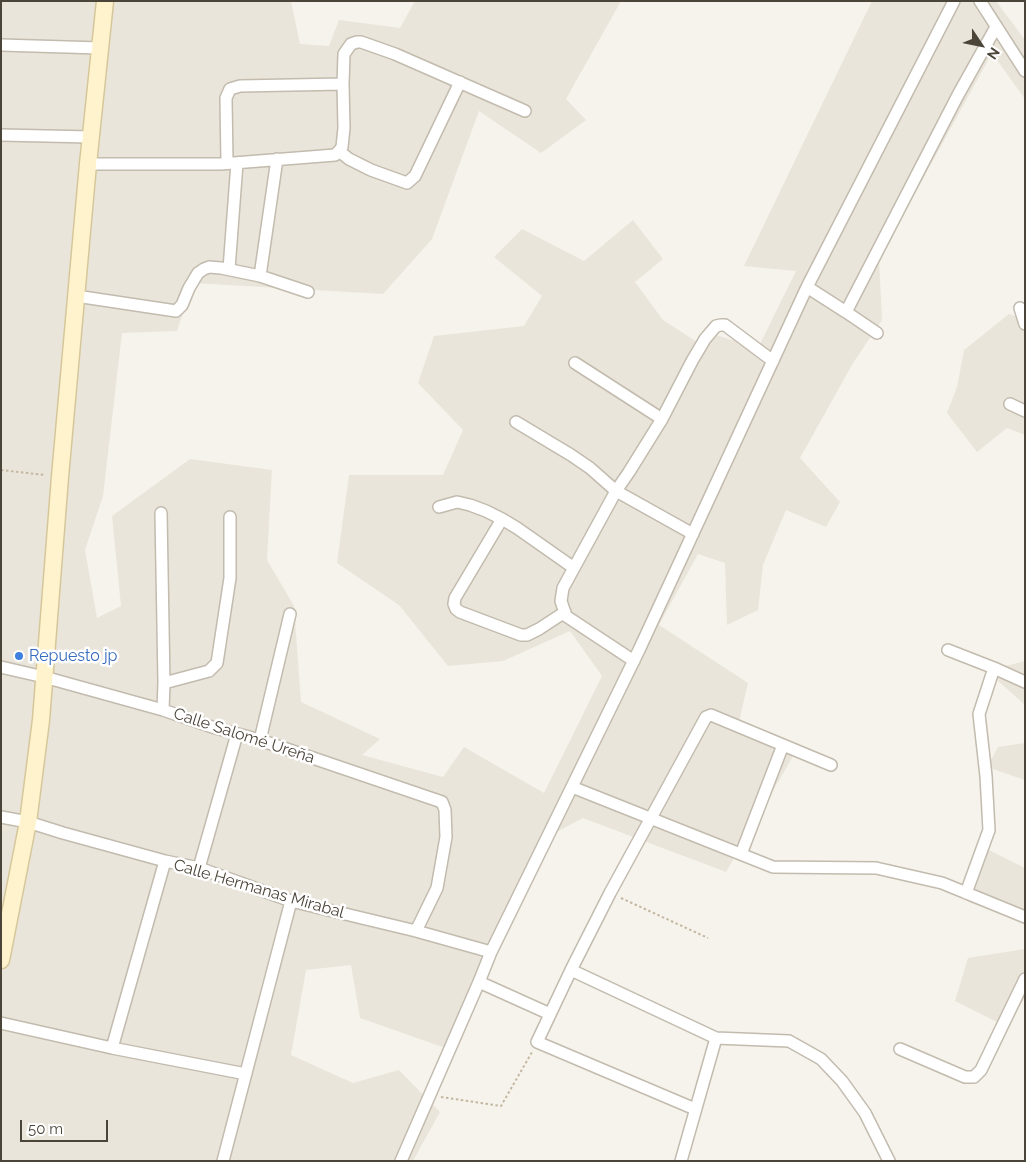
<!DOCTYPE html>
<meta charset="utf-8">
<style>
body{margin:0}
#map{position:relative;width:1026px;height:1162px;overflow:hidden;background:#f6f3ec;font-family:Raleway,sans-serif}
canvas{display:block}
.frame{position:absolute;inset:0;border:2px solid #4b4439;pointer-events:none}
.north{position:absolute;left:956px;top:20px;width:50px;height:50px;-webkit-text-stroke:4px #fff;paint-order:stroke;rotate:124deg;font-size:14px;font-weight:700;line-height:20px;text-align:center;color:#4b4439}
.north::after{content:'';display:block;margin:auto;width:18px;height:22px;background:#4b4439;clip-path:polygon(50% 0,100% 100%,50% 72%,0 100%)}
.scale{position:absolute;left:20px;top:1120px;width:88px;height:22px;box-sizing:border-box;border:2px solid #4b4439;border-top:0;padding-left:6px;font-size:15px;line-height:18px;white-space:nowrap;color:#4b4439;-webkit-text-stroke:4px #fff;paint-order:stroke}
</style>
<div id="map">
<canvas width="1026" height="1162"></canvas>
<div class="frame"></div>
<div class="north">N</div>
<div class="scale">50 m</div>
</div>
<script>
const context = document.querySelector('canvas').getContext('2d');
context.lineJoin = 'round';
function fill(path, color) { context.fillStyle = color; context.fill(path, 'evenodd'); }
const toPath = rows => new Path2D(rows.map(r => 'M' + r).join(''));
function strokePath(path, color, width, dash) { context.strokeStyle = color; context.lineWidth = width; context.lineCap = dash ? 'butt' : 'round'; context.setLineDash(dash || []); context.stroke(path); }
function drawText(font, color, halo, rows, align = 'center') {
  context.font = font + ' Raleway,sans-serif'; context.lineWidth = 5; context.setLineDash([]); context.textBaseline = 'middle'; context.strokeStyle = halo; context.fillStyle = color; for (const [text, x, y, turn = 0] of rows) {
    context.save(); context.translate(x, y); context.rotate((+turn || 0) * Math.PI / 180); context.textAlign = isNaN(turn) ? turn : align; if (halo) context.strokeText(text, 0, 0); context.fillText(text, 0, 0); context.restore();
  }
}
fill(toPath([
 [1,1,291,1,300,44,329,46,339,20,400,28,415,1,621,1,566,99,586,120,541,153,479,111,432,239,383,294,193,283,177,331,122,333,103,496,85,550,97,618,121,606,112,516,190,459,272,470,267,560,294,606,301,702,380,739,362,755,443,777,464,747,544,793,602,676,570,631,503,661,448,666,399,605,337,563,349,475,443,475,463,430,418,383,434,336,524,326,542,296,494,257,522,229,584,261,633,220,663,259,635,282,663,320,697,342,706,332,758,348,796,271,744,266,872,1,996,1,1025,40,1025,99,992,53,879,259,882,320,853,363,800,458,840,502,826,527,786,510,763,565,758,610,727,625,725,563,698,554,659,625,748,683,739,722,800,744,726,872,583,818,547,837,454,1051,360,1018,351,965,306,970,291,1055,353,1083,399,1070,440,1112,413,1161,1,1161],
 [1009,314,1025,319,1025,435,1007,428,977,452,947,413,957,387,964,350],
 [1025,661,1025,705,987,671],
 [1025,743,1025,780,987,767,998,747],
 [977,844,1025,868,1025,923,968,902],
 [1025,949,1025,997,1007,1027,955,1001,968,958]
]), '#eae5da');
const street = toPath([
 [980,1,1025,71],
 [1,45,100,48],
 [1,135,91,137],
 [339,151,349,159,371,170,407,183,415,176,460,82],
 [227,163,226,98,230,89,240,86,343,84],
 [88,164,221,164,335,155,339,151,342,147,344,128,343,84,344,54,351,44,357,42,361,42,395,54,525,111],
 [229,269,237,163],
 [260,276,308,292],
 [807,287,846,312,958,95,996,27],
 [76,296,176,311,182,305,189,288,198,273,204,269,209,267,221,268,260,276,277,159],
 [1020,308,1025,324],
 [846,312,877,333],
 [575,363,662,419],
 [1010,404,1025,411],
 [516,422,571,455,590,468,616,491,693,534],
 [439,507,457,502,470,505,486,511,502,519,517,528,574,568],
 [161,513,164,683,163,710],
 [502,519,455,598,454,604,456,609,460,612,521,635,527,635,539,629,565,612],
 [948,650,994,668,1025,682],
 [634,661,566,616,561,601,563,588,616,491,629,472,662,419,692,361,705,339,716,326,721,325,725,325,773,361],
 [1,667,44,677,163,710,212,727,260,740,442,802,445,810,446,837,437,888,416,931],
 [164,683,209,671,217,663,230,578,230,517],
 [260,740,290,614],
 [572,787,773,867,876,868,942,883,1025,917],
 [1,817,28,822,63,833,165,861,199,868,291,901,416,931,491,952],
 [741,854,783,745],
 [199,868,237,734],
 [966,893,989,830,986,776,979,714,994,668],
 [571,970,716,1038,789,1041,821,1059,842,1081,865,1113,889,1161],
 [479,982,550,1014],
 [1,1023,112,1048,246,1074],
 [112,1048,165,861],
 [900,1049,965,1077,974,1077,981,1070,1025,979],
 [695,1109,537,1042,571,970,610,893,706,717,711,715,831,765],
 [223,1161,291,901],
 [401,1161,479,982,491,952,639,650,807,287,954,1],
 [681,1161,716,1038]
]);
const secondary = toPath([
 [1,960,28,822,41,720,60,477,88,164,105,1]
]);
strokePath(street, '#c2bbae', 14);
strokePath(secondary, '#d6c79b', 19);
strokePath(toPath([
 [1,470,45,475],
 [621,898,708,938],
 [441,1097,501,1106,532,1052]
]), '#c4b79f', 2, [2.5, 2.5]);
strokePath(street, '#fff', 11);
strokePath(secondary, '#fff3cd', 16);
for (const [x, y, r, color] of [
 [19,656,5,"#3f7fe0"]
]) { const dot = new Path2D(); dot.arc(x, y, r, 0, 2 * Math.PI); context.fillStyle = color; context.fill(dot); strokePath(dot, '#fff', 2); }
drawText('16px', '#366cbe', '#fff', [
 ["Repuesto jp",29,656]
], 'left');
drawText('16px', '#4b4439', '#fff', [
 ["Calle Salomé Ureña",244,736,18],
 ["Calle Hermanas Mirabal",259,889,16]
]);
</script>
